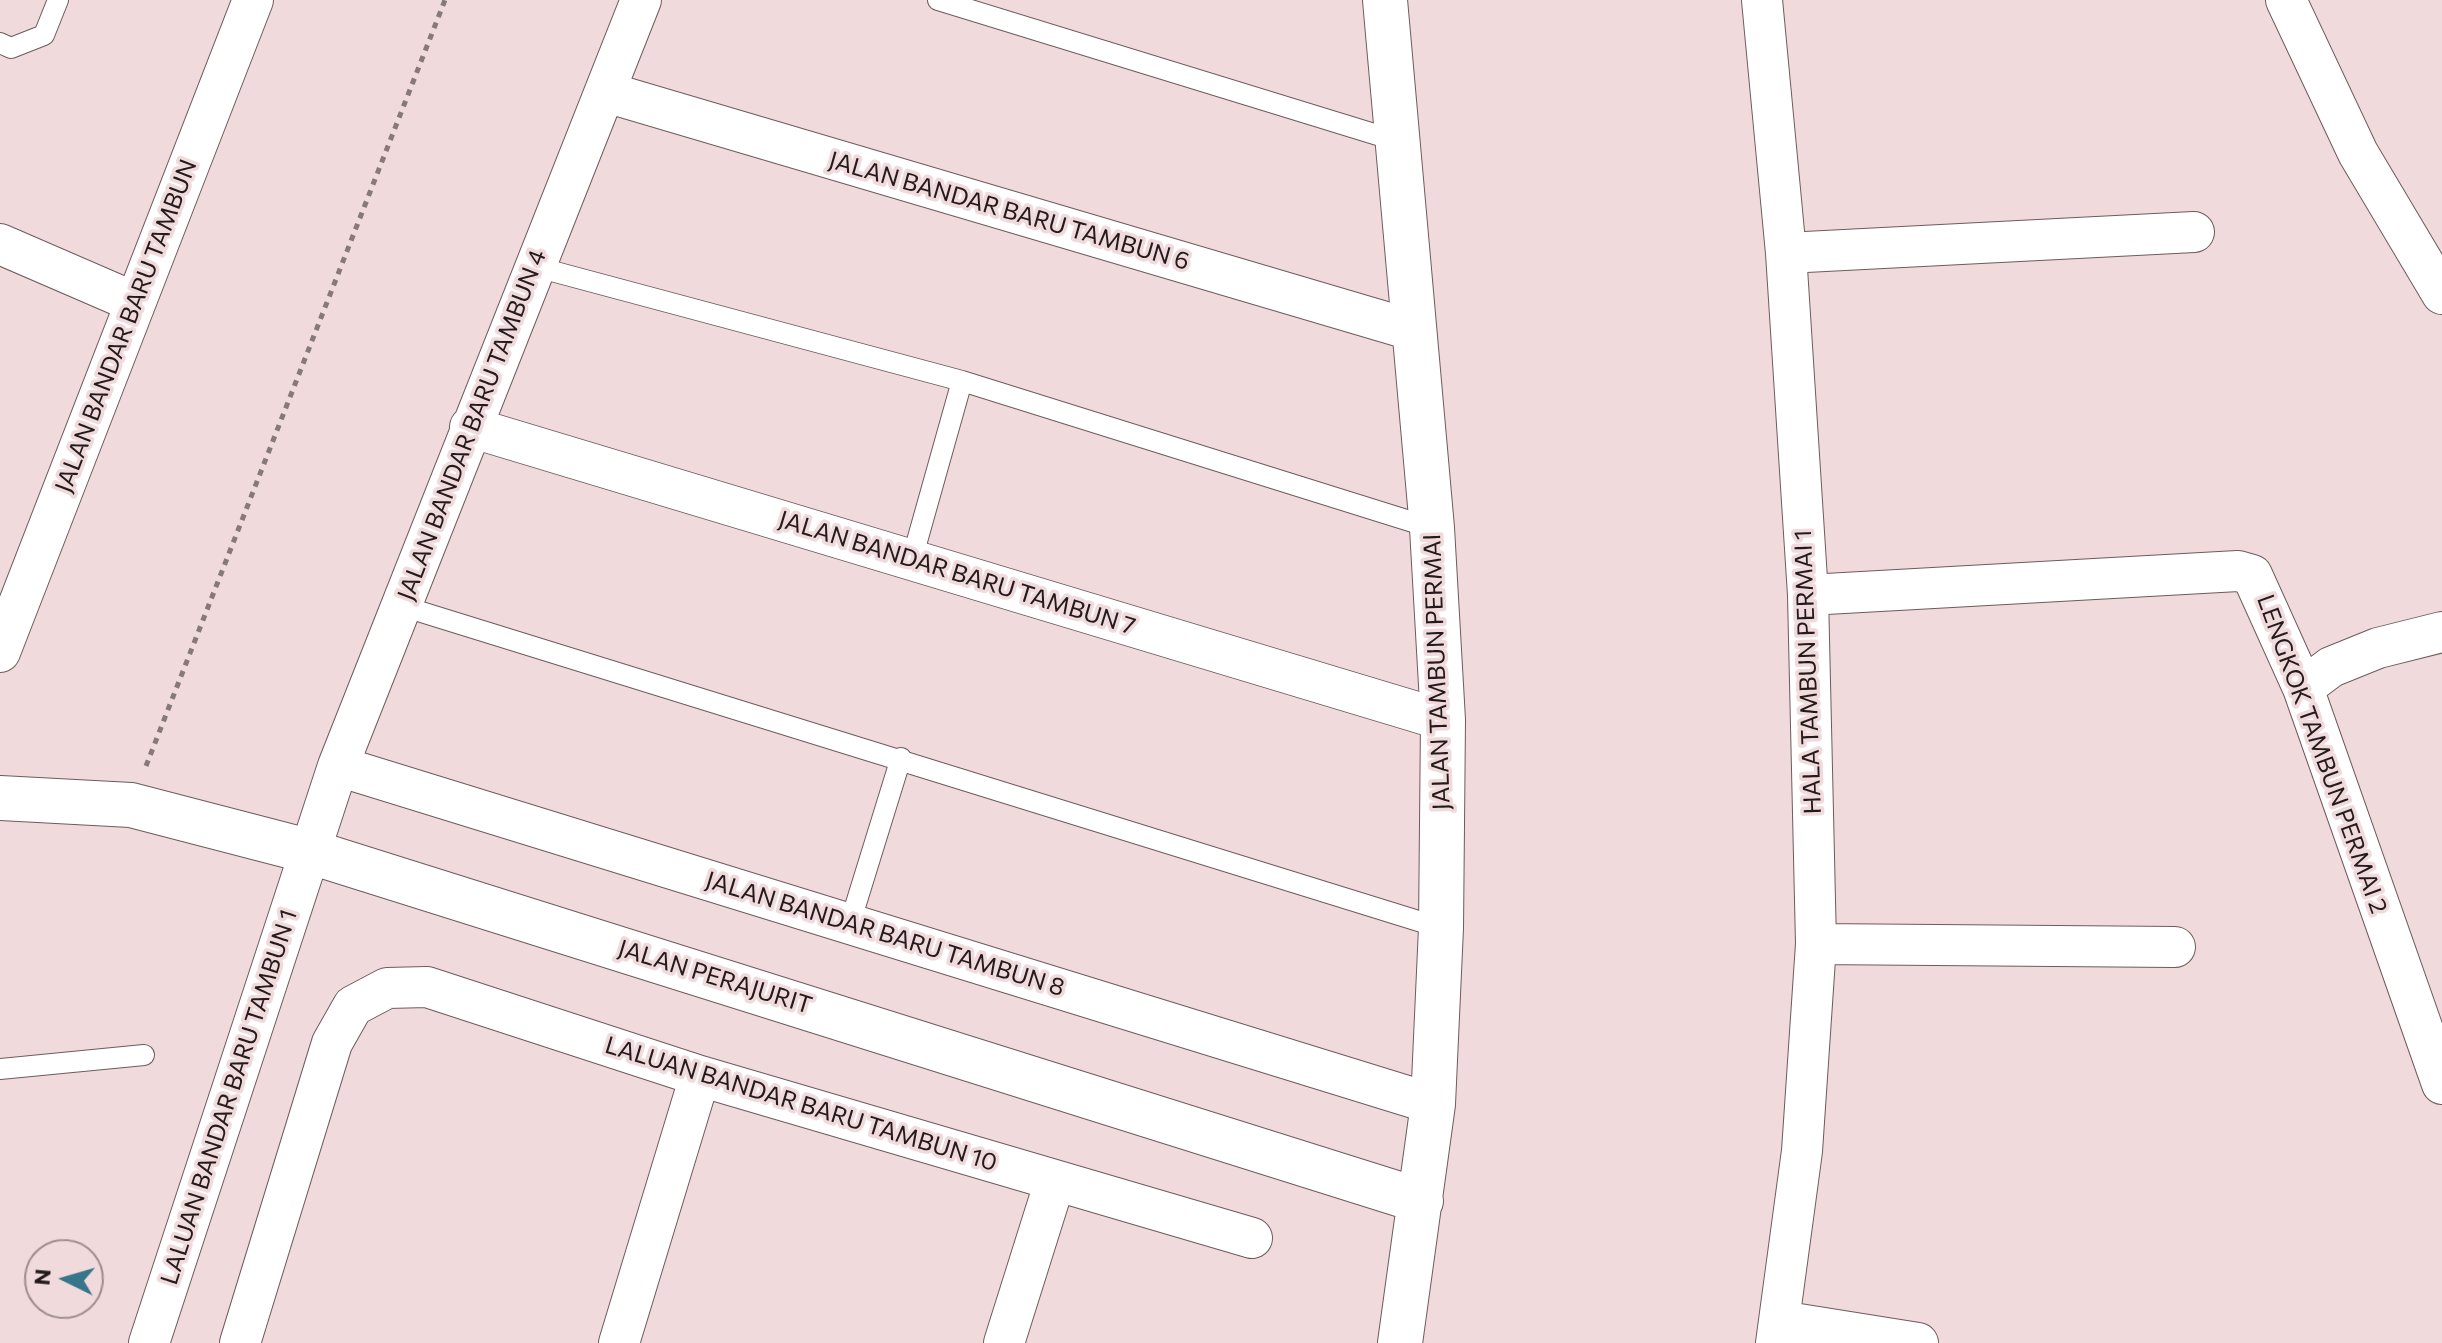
<!DOCTYPE html>
<style>
body{margin:0}
#map{position:relative;width:2442px;height:1343px;overflow:hidden;background:#f0dadc;font-family:Commissioner,sans-serif}
canvas{display:block}
.north{position:absolute;left:24px;top:1239px;width:80px;height:80px;box-sizing:border-box;background:#f0dadc;border:2px solid #9e8d8f;border-radius:50%;rotate:275deg;font-size:22px;font-weight:700;line-height:32px;text-align:center;color:#221a1b}
.north::after{content:'';display:block;margin:auto;width:28px;height:36px;background:#36758a;clip-path:polygon(50% 0,100% 100%,50% 72%,0 100%)}
</style>
<div id="map">
<canvas width="2442" height="1343"></canvas>
<div class="north">N</div>
</div>
<script>
const context = document.querySelector('canvas').getContext('2d');
context.lineJoin = 'round';
const toPath = rows => new Path2D(rows.map(r => 'M' + r).join(''));
function strokePath(path, color, width, dash) { context.strokeStyle = color; context.lineWidth = width; context.lineCap = dash ? 'butt' : 'round'; context.setLineDash(dash || []); context.stroke(path); }
function drawText(font, color, halo, rows, align = 'center') {
  context.font = font + ' Commissioner,sans-serif'; context.lineWidth = 7; context.setLineDash([]); context.textBaseline = 'middle'; context.strokeStyle = halo; context.fillStyle = color; for (const [text, x, y, turn = 0] of rows) {
    context.save(); context.translate(x, y); context.rotate((+turn || 0) * Math.PI / 180); context.textAlign = isNaN(turn) ? turn : align; if (halo) context.strokeText(text, 0, 0); context.fillText(text, 0, 0); context.restore();
  }
}
const lane = toPath([
 [938,0,1397,141],
 [0,43,11,48,44,35,58,0],
 [533,266,962,381,1432,528],
 [912,559,962,381],
 [402,606,1441,928],
 [850,923,901,758],
 [0,1069,144,1055]
]);
const street = toPath([
 [1762,0,1786,253,1808,595,1816,944,1802,1151,1776,1343],
 [2286,0,2358,153,2442,294],
 [606,92,1412,330],
 [0,244,134,302],
 [1786,253,2194,232],
 [470,427,1443,720],
 [1808,595,2238,571,2252,575,2303,688,2442,1084],
 [0,652,253,0],
 [2303,688,2331,667,2378,648,2442,632],
 [338,766,1433,1104],
 [1816,944,2175,947],
 [1780,1321,1918,1343],
 [149,1343,338,766,641,0],
 [240,1343,332,1043,353,1006,387,988,427,987,700,1076,1252,1238],
 [619,1343,700,1076],
 [1004,1343,1055,1181]
]);
const secondary = toPath([
 [1385,0,1432,528,1443,720,1441,928,1433,1104,1400,1343],
 [0,798,131,805,308,851,1421,1201]
]);
strokePath(lane, '#6e5b5d', 22);
strokePath(street, '#6e5b5d', 42);
strokePath(secondary, '#6e5b5d', 46);
strokePath(toPath([
 [146,766,445,0]
]), '#877879', 5, [6, 6]);
strokePath(lane, '#fff', 20);
strokePath(street, '#fff', 40);
strokePath(secondary, '#fff', 44);
drawText('24px', '#221a1b', '#f0dadc', [
 ["JALAN BANDAR BARU TAMBUN 6",1009,211,16],
 ["JALAN BANDAR BARU TAMBUN",126,326,-69],
 ["JALAN BANDAR BARU TAMBUN 4",472,425,-69],
 ["JALAN BANDAR BARU TAMBUN 7",957,573,17],
 ["JALAN TAMBUN PERMAI",1437,672,-92],
 ["HALA TAMBUN PERMAI 1",1808,672,-92],
 ["LENGKOK TAMBUN PERMAI 2",2322,754,70],
 ["JALAN BANDAR BARU TAMBUN 8",885,934,17],
 ["JALAN PERAJURIT",715,977,17],
 ["LALUAN BANDAR BARU TAMBUN 1",229,1097,-72],
 ["LALUAN BANDAR BARU TAMBUN 10",801,1104,17]
]);
</script>
